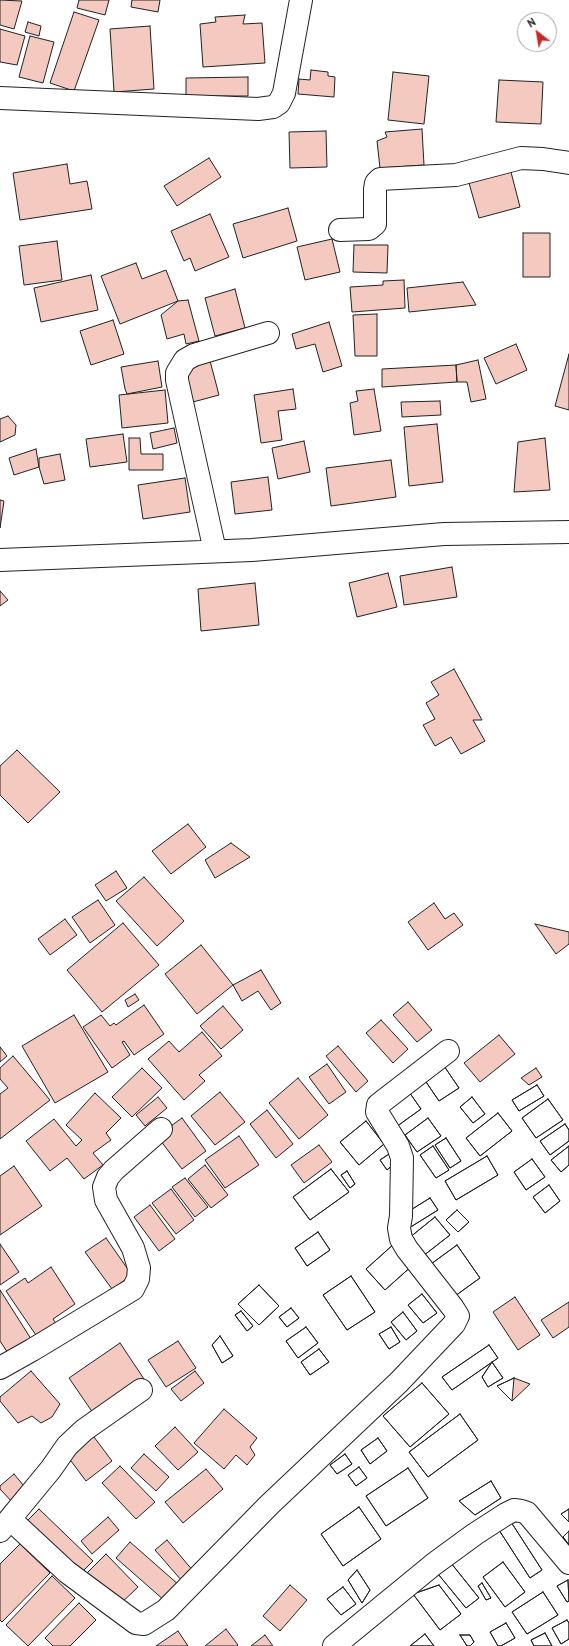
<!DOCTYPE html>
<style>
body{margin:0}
#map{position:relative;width:569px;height:1646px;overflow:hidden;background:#fff;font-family:"PT Sans",sans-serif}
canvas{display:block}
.north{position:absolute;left:517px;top:12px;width:40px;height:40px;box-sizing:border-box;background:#fff;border:1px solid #a7a7a7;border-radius:50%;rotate:329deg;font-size:11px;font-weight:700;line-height:16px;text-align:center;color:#222}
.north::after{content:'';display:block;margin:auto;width:14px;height:18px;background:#c62828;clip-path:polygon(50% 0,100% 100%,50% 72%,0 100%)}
</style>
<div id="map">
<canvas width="569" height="1646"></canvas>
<div class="north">N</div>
</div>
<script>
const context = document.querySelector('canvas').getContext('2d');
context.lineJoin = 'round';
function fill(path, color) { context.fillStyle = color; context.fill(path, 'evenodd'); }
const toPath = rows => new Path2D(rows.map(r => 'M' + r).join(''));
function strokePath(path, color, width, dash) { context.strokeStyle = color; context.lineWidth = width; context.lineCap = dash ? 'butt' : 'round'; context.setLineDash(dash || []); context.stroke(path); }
const building = toPath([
 [0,0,22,1,14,29,0,25,0,0],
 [79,0,109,0,105,15,77,8,79,0],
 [132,0,160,0,158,12,131,7,132,0],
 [74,12,99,20,74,91,50,83,74,12],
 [245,15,243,24,262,23,265,63,203,67,200,24,216,22,215,17,245,15],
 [28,22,41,26,39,36,25,32,28,22],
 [150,26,154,89,114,92,110,29,150,26],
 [0,29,25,36,17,65,0,62,0,29],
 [30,36,54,42,43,83,19,77,30,36],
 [311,70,328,72,328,76,335,77,334,97,298,94,299,79,310,80,311,70],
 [393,72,429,76,424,124,388,120,393,72],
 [248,77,248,96,186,96,186,78,248,77],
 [499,80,543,82,541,124,496,122,499,80],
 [422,129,424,165,380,168,377,141,387,137,385,132,422,129],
 [326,131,327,167,290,168,289,132,326,131],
 [209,158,221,177,177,206,164,186,209,158],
 [67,164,70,184,87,181,92,209,20,220,13,173,67,164],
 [511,172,520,207,479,218,469,183,511,172],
 [288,208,297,241,243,258,233,224,288,208],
 [210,214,229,257,195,271,190,258,184,261,171,231,210,214],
 [523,233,550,233,550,277,523,277,523,233],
 [332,239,340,272,305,280,297,247,332,239],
 [57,241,62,280,24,285,19,246,57,241],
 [354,245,388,245,387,273,353,272,354,245],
 [136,263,142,279,166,270,178,301,120,324,101,276,136,263],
 [91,275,98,310,41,322,34,288,91,275],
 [404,280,405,308,352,312,350,287,383,285,383,281,404,280],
 [463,282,476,305,409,312,407,288,463,282],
 [235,289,245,328,215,336,205,298,235,289],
 [188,300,199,341,186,344,184,334,167,339,161,315,178,301,188,300],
 [377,314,377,356,355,356,353,315,377,314],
 [113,320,124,354,91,365,80,331,113,320],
 [329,322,342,366,323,372,315,344,296,349,292,334,329,322],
 [516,344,527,370,496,384,484,358,516,344],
 [569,354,569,410,555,406,569,354],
 [209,357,219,395,193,402,183,364,209,357],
 [478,360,486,399,471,402,467,382,457,382,456,365,478,360],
 [158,361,162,387,127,394,125,389,121,367,158,361],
 [456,365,457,382,382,387,382,369,456,365],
 [293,389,296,409,278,411,282,440,261,443,254,395,293,389],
 [374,389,381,431,354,435,350,403,358,401,356,391,374,389],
 [165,390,168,423,122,428,119,395,165,390],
 [440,401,441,415,402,417,401,402,440,401],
 [8,416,16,425,15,435,0,442,0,419,8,416],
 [437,424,443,482,409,486,404,427,437,424],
 [174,428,177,443,153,449,150,433,174,428],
 [123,434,127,462,90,467,86,439,123,434],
 [129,438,140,438,141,454,163,454,163,470,129,470,129,438],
 [545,438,550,490,514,492,518,442,545,438],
 [304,441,310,472,278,479,272,448,304,441],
 [36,449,39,467,14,475,9,458,36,449],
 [60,454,65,480,44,484,39,467,39,458,60,454],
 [391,460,396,497,331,506,326,468,391,460],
 [268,477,272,510,235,514,231,482,268,477],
 [185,478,190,512,143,519,138,485,185,478],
 [0,500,4,501,0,528,0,500],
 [452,567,457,597,404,605,400,576,452,567],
 [388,573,397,607,357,617,349,583,388,573],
 [255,583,259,625,201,631,198,589,255,583],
 [0,591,8,600,0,606,0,591],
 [454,669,482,720,473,720,485,741,461,754,451,737,435,746,423,725,435,719,426,703,439,695,431,682,454,669],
 [17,750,60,792,28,823,0,795,0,766,17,750],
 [188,824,206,847,171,874,152,851,188,824],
 [231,843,250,857,215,878,205,860,231,843],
 [116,871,127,888,106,901,95,885,116,871],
 [144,877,184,921,157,946,116,901,144,877],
 [98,900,115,925,90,943,72,917,98,900],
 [434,903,445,919,454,913,463,925,428,950,408,922,434,903],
 [65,919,77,935,50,955,38,939,65,919],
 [123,923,159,965,102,1012,67,970,123,923],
 [535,924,569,932,569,944,556,954,535,924],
 [201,945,233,985,197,1014,165,974,201,945],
 [261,970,281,1003,271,1010,258,991,242,1001,233,985,261,970],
 [135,994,139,1000,128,1007,125,1000,135,994],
 [408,1002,432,1030,417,1042,393,1015,408,1002],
 [144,1005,164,1034,134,1055,124,1041,122,1042,130,1055,112,1068,83,1027,101,1015,110,1026,114,1023,116,1025,144,1005],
 [223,1006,243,1030,221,1049,200,1026,223,1006],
 [74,1015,108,1072,55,1103,22,1046,74,1015],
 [381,1020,408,1049,393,1063,366,1033,381,1020],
 [202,1032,222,1056,199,1075,205,1081,184,1100,148,1059,169,1041,179,1052,202,1032],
 [499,1035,515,1054,480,1082,464,1063,499,1035],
 [338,1046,368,1081,356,1092,326,1056,338,1046],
 [0,1047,7,1056,0,1062,0,1047],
 [13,1056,50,1100,0,1139,0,1094,8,1088,0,1079,0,1068,13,1056],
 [442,1063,459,1088,439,1101,422,1076,442,1063],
 [442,1063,459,1088,439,1101,422,1076,442,1063],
 [327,1064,346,1092,329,1104,309,1077,327,1064],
 [142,1068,162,1088,132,1117,112,1097,142,1068],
 [536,1068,542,1077,529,1085,521,1078,536,1068],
 [298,1078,328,1115,299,1139,269,1103,298,1078],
 [537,1085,544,1096,519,1111,512,1100,537,1085],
 [537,1085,544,1096,519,1111,512,1100,537,1085],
 [407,1089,421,1109,396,1127,382,1106,407,1089],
 [407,1089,421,1109,396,1127,382,1106,407,1089],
 [220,1092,245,1122,215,1145,191,1116,220,1092],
 [95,1093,121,1118,106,1133,111,1140,93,1153,103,1165,84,1179,67,1158,50,1171,26,1141,54,1119,76,1146,82,1140,66,1125,95,1093],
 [158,1097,167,1108,145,1126,136,1115,158,1097],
 [472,1097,485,1114,473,1123,460,1107,472,1097],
 [472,1097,485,1114,473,1123,460,1107,472,1097],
 [548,1099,563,1120,536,1138,522,1118,548,1099],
 [548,1099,563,1120,536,1138,522,1118,548,1099],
 [267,1110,293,1144,276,1158,250,1124,267,1110],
 [498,1113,512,1131,480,1156,466,1138,498,1113],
 [498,1113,512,1131,480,1156,466,1138,498,1113],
 [182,1118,206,1151,182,1169,157,1136,182,1118],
 [428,1118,441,1136,417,1152,405,1135,428,1118],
 [428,1118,441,1136,417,1152,405,1135,428,1118],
 [366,1121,384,1144,359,1165,340,1142,366,1121],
 [366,1121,384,1144,359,1165,340,1142,366,1121],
 [565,1124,569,1130,569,1141,550,1155,540,1141,565,1124],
 [565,1124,569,1130,569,1141,550,1155,540,1141,565,1124],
 [239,1136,259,1165,225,1188,205,1160,239,1136],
 [446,1138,461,1161,450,1168,435,1145,446,1138],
 [446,1138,461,1161,450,1168,435,1145,446,1138],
 [319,1145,332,1162,304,1183,291,1165,319,1145],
 [433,1146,449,1170,436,1178,420,1155,433,1146],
 [433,1146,449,1170,436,1178,420,1155,433,1146],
 [569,1146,569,1165,561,1172,551,1160,569,1146],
 [569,1146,569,1165,561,1172,551,1160,569,1146],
 [389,1154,395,1163,387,1170,380,1160,389,1154],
 [389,1154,395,1163,387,1170,380,1160,389,1154],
 [487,1156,498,1175,456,1200,445,1181,487,1156],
 [487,1156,498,1175,456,1200,445,1181,487,1156],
 [532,1159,545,1177,526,1190,514,1172,532,1159],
 [532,1159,545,1177,526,1190,514,1172,532,1159],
 [205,1165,228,1195,211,1208,188,1179,205,1165],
 [14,1166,42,1206,0,1235,0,1176,14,1166],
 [331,1169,349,1192,310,1220,293,1197,331,1169],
 [331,1169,349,1192,310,1220,293,1197,331,1169],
 [347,1171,355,1184,350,1188,341,1175,347,1171],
 [347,1171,355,1184,350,1188,341,1175,347,1171],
 [185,1178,208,1207,195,1217,172,1187,185,1178],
 [549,1185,560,1201,545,1213,533,1197,549,1185],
 [549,1185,560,1201,545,1213,533,1197,549,1185],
 [171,1189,194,1220,176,1234,152,1203,171,1189],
 [430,1198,438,1210,409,1228,401,1216,430,1198],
 [430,1198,438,1210,409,1228,401,1216,430,1198],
 [150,1205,175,1239,159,1251,134,1217,150,1205],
 [457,1210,469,1222,458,1232,446,1220,457,1210],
 [457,1210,469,1222,458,1232,446,1220,457,1210],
 [435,1217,450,1235,423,1256,409,1238,435,1217],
 [435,1217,450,1235,423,1256,409,1238,435,1217],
 [318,1232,330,1250,307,1266,295,1248,318,1232],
 [318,1232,330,1250,307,1266,295,1248,318,1232],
 [106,1238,132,1275,112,1289,85,1252,106,1238],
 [395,1243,414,1264,385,1290,366,1269,395,1243],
 [395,1243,414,1264,385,1290,366,1269,395,1243],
 [0,1244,19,1272,0,1285,0,1244],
 [457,1245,480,1278,455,1296,431,1264,457,1245],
 [457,1245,480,1278,455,1296,431,1264,457,1245],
 [51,1267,75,1304,53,1319,59,1328,40,1341,6,1291,25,1278,28,1283,51,1267],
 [351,1276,375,1312,347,1330,323,1295,351,1276],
 [351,1276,375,1312,347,1330,323,1295,351,1276],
 [259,1285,279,1306,259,1325,238,1304,259,1285],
 [259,1285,279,1306,259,1325,238,1304,259,1285],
 [0,1290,33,1342,10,1356,0,1341,0,1290],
 [422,1294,437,1313,423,1323,408,1305,422,1294],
 [422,1294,437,1313,423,1323,408,1305,422,1294],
 [515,1297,540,1335,518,1350,493,1312,515,1297],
 [569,1302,569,1327,553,1338,541,1320,569,1302],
 [291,1308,299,1318,287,1327,279,1317,291,1308],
 [291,1308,299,1318,287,1327,279,1317,291,1308],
 [241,1311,253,1326,247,1331,235,1315,241,1311],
 [241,1311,253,1326,247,1331,235,1315,241,1311],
 [403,1312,417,1331,406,1340,391,1322,403,1312],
 [403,1312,417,1331,406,1340,391,1322,403,1312],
 [306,1327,318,1343,298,1358,286,1341,306,1327],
 [306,1327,318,1343,298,1358,286,1341,306,1327],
 [391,1327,400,1342,389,1349,379,1334,391,1327],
 [391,1327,400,1342,389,1349,379,1334,391,1327],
 [220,1336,233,1356,222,1363,212,1345,220,1336],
 [220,1336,233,1356,222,1363,212,1345,220,1336],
 [178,1341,196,1368,166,1387,148,1360,178,1341],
 [120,1343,144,1379,93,1413,69,1378,120,1343],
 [489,1345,498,1358,452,1390,442,1377,489,1345],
 [489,1345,498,1358,452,1390,442,1377,489,1345],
 [319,1349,329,1362,310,1375,301,1362,319,1349],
 [319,1349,329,1362,310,1375,301,1362,319,1349],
 [492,1362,503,1378,488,1387,482,1377,492,1362],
 [492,1362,503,1378,488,1387,482,1377,492,1362],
 [31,1371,60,1404,52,1417,41,1423,32,1416,18,1423,0,1401,0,1397,31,1371],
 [195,1371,204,1383,181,1401,171,1389,195,1371],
 [514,1378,530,1384,512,1401,497,1386,514,1378],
 [514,1378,512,1401,497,1386,514,1378],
 [422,1383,449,1414,410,1447,383,1416,422,1383],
 [422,1383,449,1414,410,1447,383,1416,422,1383],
 [224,1409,257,1438,250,1447,255,1455,247,1465,236,1455,224,1469,194,1443,224,1409],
 [460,1414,478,1440,428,1477,409,1452,460,1414],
 [460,1414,478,1440,428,1477,409,1452,460,1414],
 [175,1427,198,1452,178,1470,155,1446,175,1427],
 [91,1433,112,1461,86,1481,65,1453,91,1433],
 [378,1438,387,1451,370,1464,361,1450,378,1438],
 [378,1438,387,1451,370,1464,361,1450,378,1438],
 [144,1454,169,1477,156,1491,131,1468,144,1454],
 [345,1454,352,1464,337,1474,330,1465,345,1454],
 [345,1454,352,1464,337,1474,330,1465,345,1454],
 [120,1466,155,1502,136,1519,102,1483,120,1466],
 [359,1467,367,1478,356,1486,348,1475,359,1467],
 [359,1467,367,1478,356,1486,348,1475,359,1467],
 [408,1468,428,1498,386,1526,366,1496,408,1468],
 [408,1468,428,1498,386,1526,366,1496,408,1468],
 [206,1469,223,1489,183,1523,165,1502,206,1469],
 [14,1474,28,1491,14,1504,0,1489,0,1486,14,1474],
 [491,1481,501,1498,475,1515,459,1501,491,1481],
 [491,1481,501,1498,475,1515,459,1501,491,1481],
 [359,1507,381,1539,343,1566,321,1534,359,1507],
 [359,1507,381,1539,343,1566,321,1534,359,1507],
 [39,1509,93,1561,80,1574,27,1521,39,1509],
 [569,1509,569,1522,561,1514,569,1509],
 [569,1509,569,1522,561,1514,569,1509],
 [108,1517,119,1530,92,1554,81,1541,108,1517],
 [511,1522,542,1570,530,1578,499,1530,511,1522],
 [511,1522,542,1570,530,1578,499,1530,511,1522],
 [569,1531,569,1545,563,1537,569,1531],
 [569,1531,569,1545,563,1537,569,1531],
 [167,1540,194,1572,182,1581,155,1550,167,1540],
 [130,1542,179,1585,165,1601,116,1558,130,1542],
 [20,1544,50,1573,2,1622,0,1620,0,1564,20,1544],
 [106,1554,138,1587,116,1608,84,1576,106,1554],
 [503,1562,525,1592,505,1607,483,1577,503,1562],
 [503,1562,525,1592,505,1607,483,1577,503,1562],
 [451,1563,479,1598,466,1608,438,1574,451,1563],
 [451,1563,479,1598,466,1608,438,1574,451,1563],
 [357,1570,370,1590,362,1603,348,1580,357,1570],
 [357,1570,370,1590,362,1603,348,1580,357,1570],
 [52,1576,75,1598,28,1646,6,1625,52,1576],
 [568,1580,569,1601,567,1602,557,1586,568,1580],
 [568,1580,569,1601,567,1602,557,1586,568,1580],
 [482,1583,491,1598,486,1600,478,1586,482,1583],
 [482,1583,491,1598,486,1600,478,1586,482,1583],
 [290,1585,307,1600,280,1631,263,1616,290,1585],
 [439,1585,461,1614,440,1630,413,1594,439,1585],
 [439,1585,461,1614,440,1630,413,1594,439,1585],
 [343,1587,356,1604,341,1615,327,1599,343,1587],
 [343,1587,356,1604,341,1615,327,1599,343,1587],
 [543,1592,558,1615,527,1634,512,1612,543,1592],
 [543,1592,558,1615,527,1634,512,1612,543,1592],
 [79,1603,96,1620,70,1646,53,1646,45,1638,79,1603],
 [567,1620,569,1623,569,1639,561,1644,552,1628,567,1620],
 [567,1620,569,1623,569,1639,561,1644,552,1628,567,1620],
 [506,1623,515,1638,501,1646,498,1646,490,1632,506,1623],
 [506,1623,515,1638,501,1646,498,1646,490,1632,506,1623],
 [226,1629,238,1645,237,1646,205,1646,226,1629],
 [178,1631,188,1646,156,1646,178,1631],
 [545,1633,552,1646,534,1646,531,1640,545,1633],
 [545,1633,552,1646,534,1646,531,1640,545,1633],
 [425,1634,434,1646,410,1646,425,1634],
 [425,1634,434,1646,410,1646,425,1634],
 [265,1635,273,1646,251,1646,265,1635],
 [460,1635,470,1635,474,1642,470,1646,467,1646,460,1635],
 [460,1635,470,1635,474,1642,470,1646,467,1646,460,1635]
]);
fill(building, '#f3c9c0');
strokePath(building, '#222', 1);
const minor = toPath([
 [0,98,258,109,273,107,279,103,284,93,301,0],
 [340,230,369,229,375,224,375,189,376,183,380,179,456,175,521,158,543,159,569,163],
 [215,551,177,380,177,373,185,360,194,355,268,333],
 [0,560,252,550,444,534,569,532],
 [0,1368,32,1350,133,1289,138,1279,139,1268,133,1248,106,1200,104,1187,108,1177,114,1170,161,1129],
 [10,1519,67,1572,136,1623,144,1624,166,1610,269,1505,399,1382,454,1324,458,1316,453,1308,407,1249,401,1239,399,1228,401,1216,402,1158,398,1146,377,1112,378,1105,383,1101,448,1051],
 [0,1531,51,1469,67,1446,84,1430,141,1390],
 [334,1646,434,1564,475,1534,506,1514,514,1510,521,1511,527,1513,569,1563]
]);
strokePath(minor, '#222', 24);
strokePath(minor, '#fff', 22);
</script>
